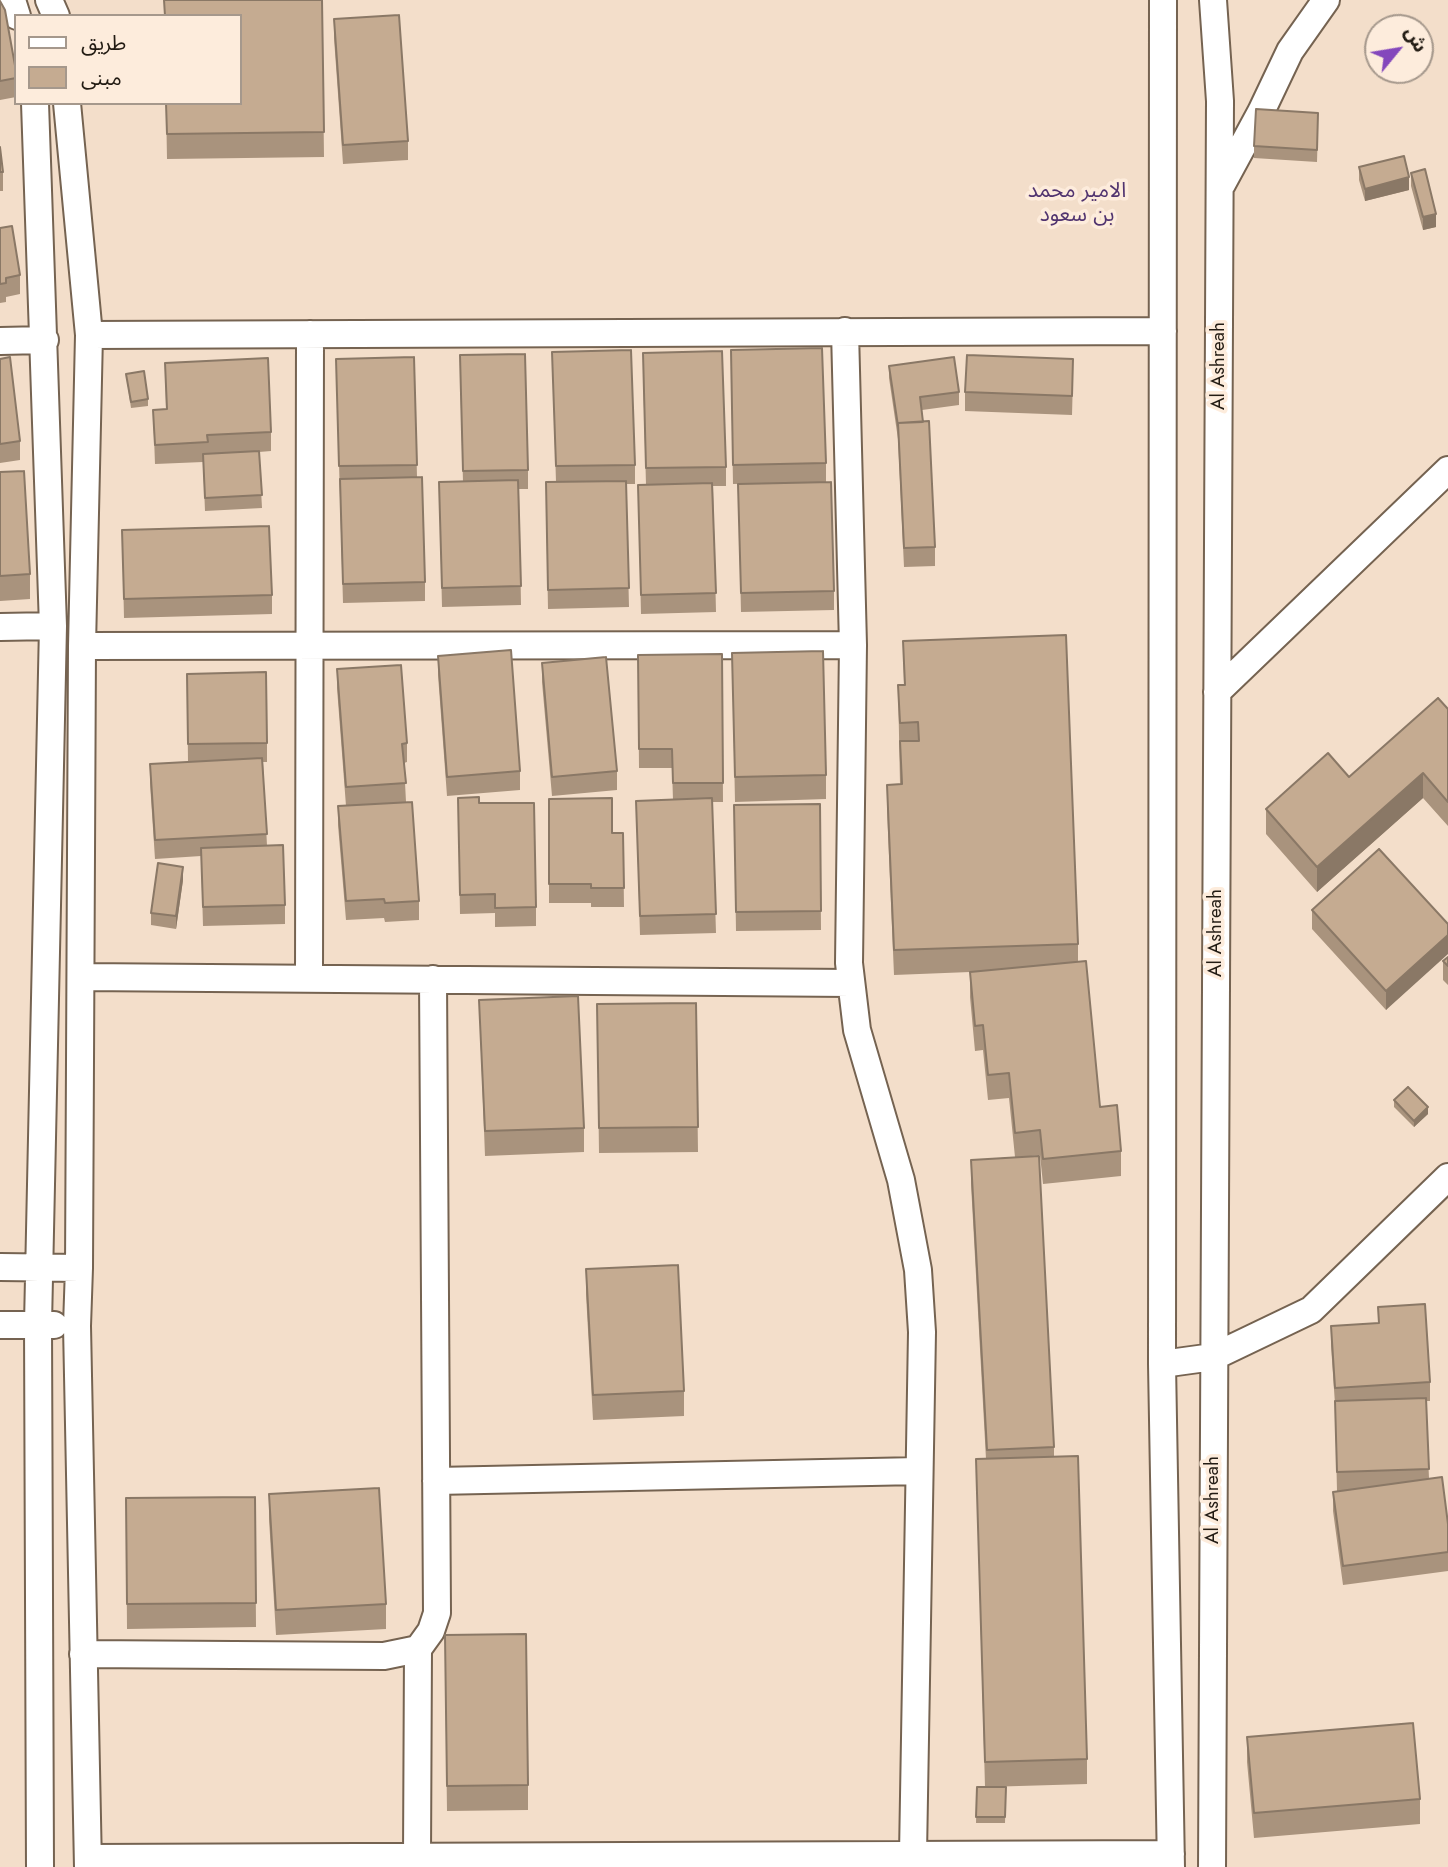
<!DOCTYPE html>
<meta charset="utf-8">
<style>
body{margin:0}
#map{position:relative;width:1448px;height:1867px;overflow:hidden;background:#f3deca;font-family:Jost,"Noto Sans Arabic",sans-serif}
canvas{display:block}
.legend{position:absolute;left:14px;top:14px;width:228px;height:91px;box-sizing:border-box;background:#fdecdc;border:2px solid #a5988c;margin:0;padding:9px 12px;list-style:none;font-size:21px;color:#221b13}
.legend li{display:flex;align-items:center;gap:14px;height:35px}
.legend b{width:35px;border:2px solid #a5988c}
.north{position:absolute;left:1364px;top:14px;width:70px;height:70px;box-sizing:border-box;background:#fdecdc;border:2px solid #a5988c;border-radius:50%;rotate:60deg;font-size:19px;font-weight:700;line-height:28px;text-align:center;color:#221b13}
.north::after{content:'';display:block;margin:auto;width:24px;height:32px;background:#8447bc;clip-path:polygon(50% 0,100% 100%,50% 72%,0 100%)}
</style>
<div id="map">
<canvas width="1448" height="1867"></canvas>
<ul class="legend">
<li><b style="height:9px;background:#fff"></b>طريق</li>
<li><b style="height:19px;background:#c5ab91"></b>مبنى</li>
</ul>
<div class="north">ش</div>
</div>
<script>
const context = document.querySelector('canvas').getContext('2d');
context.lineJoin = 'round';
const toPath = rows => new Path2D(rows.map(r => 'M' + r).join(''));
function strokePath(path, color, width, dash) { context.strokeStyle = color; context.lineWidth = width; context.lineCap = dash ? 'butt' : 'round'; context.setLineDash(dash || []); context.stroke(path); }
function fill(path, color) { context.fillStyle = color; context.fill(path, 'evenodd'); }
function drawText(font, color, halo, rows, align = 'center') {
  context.font = font + ' Jost,"Noto Sans Arabic",sans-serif'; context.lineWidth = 7; context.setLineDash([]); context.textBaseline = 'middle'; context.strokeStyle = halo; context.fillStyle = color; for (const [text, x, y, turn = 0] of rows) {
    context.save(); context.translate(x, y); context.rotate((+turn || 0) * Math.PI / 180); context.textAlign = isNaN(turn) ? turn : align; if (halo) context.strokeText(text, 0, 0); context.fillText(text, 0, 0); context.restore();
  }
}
const minor = toPath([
 [12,0,17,16],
 [49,0,56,16],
 [1163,0,1162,1364,1171,1867],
 [35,103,53,626,38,1324,40,1867],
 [67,103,89,335,82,646,79,1268,77,1326,88,1867],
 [1222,184,1261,112,1290,51,1326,0],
 [845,331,853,645,849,963,857,1030,901,1180,918,1270,922,1332,913,1854],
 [89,335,1163,331],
 [0,341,45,340],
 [0,627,53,626],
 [82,646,853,645],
 [1217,692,1448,470],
 [81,977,851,983],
 [309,978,310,334],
 [0,1267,79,1268],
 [0,1325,54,1325],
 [1162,1364,1213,1357,1311,1310,1448,1177],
 [436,1481,919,1471],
 [83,1654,384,1656,418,1649,431,1631,437,1613,433,979],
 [417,1856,418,1649],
 [88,1858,1171,1854],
 [1212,1867,1220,101,1213,0]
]);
strokePath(minor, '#756351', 30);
strokePath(minor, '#fff', 26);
fill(toPath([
 [322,0,324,157,167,159,166,103],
 [0,1,16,71,16,97,0,100],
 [334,19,408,141,408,160,343,164,334,38],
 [1318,126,1317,162,1254,158,1254,146],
 [0,147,3,172,3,191,0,191],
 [1359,167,1409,190,1365,201,1359,180],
 [1411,173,1436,227,1423,230,1411,186],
 [0,228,20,275,20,294,6,297,6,302,0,303],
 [552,352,635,465,635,484,626,484,629,607,548,609,546,501,556,482],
 [414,357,417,477,425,582,425,601,343,603,336,359],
 [0,359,20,441,20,460,0,463],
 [165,363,271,432,271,451,259,452,262,508,205,511,203,462,155,464,153,410,166,409],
 [889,366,959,392,959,405,922,410,935,547,935,566,904,567,898,439,889,378],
 [731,369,826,463,826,482,733,484],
 [643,372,726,467,726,486,713,486,716,612,641,614,638,485,646,485],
 [126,374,148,399,148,406,131,408],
 [460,374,528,470,528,489,519,489,521,605,442,607,439,482,463,482],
 [1073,378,1072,415,965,411,965,392],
 [0,472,30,574,30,599,0,601],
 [738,484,834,591,834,610,741,612],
 [122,530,272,595,272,614,124,618],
 [903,641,1078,944,1078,961,1100,1107,1121,1151,1121,1176,1043,1184,1040,1155,1022,1157,1054,1447,1054,1457,1087,1759,1087,1784,985,1787,976,1459,986,1459,971,1184,971,1160,1015,1157,1009,1098,988,1100,983,1050,975,1051,970,997,970,972,894,975,887,809,887,785,900,784,898,685,904,685],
 [732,653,826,775,826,799,735,802],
 [722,654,723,802,712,802,716,933,640,935,636,801,673,800,672,768,639,768,638,655],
 [438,656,520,771,520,790,447,796,438,675],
 [542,663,617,771,617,790,552,796,542,682],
 [337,669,407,743,407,762,404,763,406,802,419,901,419,920,385,922,384,918,346,920,338,825,338,806,346,806,337,688],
 [187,674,267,743,267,762,263,762,267,846,285,905,285,924,203,926,201,856,155,859,150,783,150,764,188,762],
 [1448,709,1448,826,1423,798,1317,892,1266,834,1266,809,1349,777],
 [458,798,479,803,536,907,536,926,495,927,495,913,460,914],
 [549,799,612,833,623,833,624,907,591,907,591,903,549,903],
 [820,804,821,930,736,931,734,805],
 [183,880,176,929,151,925,151,913],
 [1312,910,1448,924,1386,1010,1312,929],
 [1448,957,1448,985,1443,980,1443,961],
 [479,1000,584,1128,584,1152,485,1156],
 [696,1003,698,1152,599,1153,597,1004],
 [1394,1100,1428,1114,1414,1127,1394,1107],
 [586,1269,684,1391,684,1416,593,1420,586,1294],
 [1378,1307,1430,1382,1430,1401,1426,1401,1429,1479,1448,1524,1448,1571,1343,1585,1333,1511,1333,1492,1337,1491,1335,1404,1331,1345,1331,1326,1378,1323],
 [269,1494,386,1604,386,1629,276,1635,269,1519],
 [255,1497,256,1627,127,1629,126,1498],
 [445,1660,528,1785,528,1810,447,1811],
 [1247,1737,1420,1799,1420,1824,1254,1838,1247,1762],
 [977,1787,1006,1787,1005,1823,976,1823]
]), '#a9937d');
fill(toPath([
 [1409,177,1409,190,1365,201,1365,189],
 [1436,214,1436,227,1423,230,1423,217],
 [1423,773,1423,798,1317,892,1317,867],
 [183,867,183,880,176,929,176,916],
 [1448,935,1448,954,1386,1010,1386,991],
 [1428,1107,1428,1114,1414,1127,1414,1121]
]), '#8a7866');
const building = toPath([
 [164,0,322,0,324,132,167,134,166,103,240,103,240,16,165,16,164,0],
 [0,1,5,10,16,71,16,78,0,81,0,1],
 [399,15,408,141,343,145,334,19,399,15],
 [1256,109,1318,113,1317,150,1254,146,1256,109],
 [0,147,3,172,0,172,0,147],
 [1404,156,1409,177,1365,189,1359,167,1404,156],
 [1425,169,1436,214,1423,217,1411,173,1425,169],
 [12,226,20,275,6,278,6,283,0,284,0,228,12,226],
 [822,348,826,463,733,465,731,350,822,348],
 [631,350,635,465,556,466,552,352,631,350],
 [722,351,726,467,646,468,643,353,722,351],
 [525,354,528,470,463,471,460,355,525,354],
 [967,355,1073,359,1072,396,965,392,967,355],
 [10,357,20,441,0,444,0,359,10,357],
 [414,357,417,465,339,466,336,359,414,357],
 [954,357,959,392,920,397,923,422,898,423,898,426,889,366,954,357],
 [268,358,271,432,207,435,208,442,155,445,153,410,167,409,165,363,268,358],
 [144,371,148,399,131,402,126,374,144,371],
 [929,421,935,547,904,548,898,423,929,421],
 [259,451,262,495,205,498,203,454,259,451],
 [24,471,30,574,0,576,0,472,24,471],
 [422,477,425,582,343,584,340,479,422,477],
 [518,480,521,586,442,588,439,482,518,480],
 [626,481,629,588,548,590,546,482,626,481],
 [831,482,834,591,741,593,738,484,831,482],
 [712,483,716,593,641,595,638,485,712,483],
 [269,526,272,595,124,599,122,530,269,526],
 [1066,635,1078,944,894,950,887,785,902,784,900,741,919,741,918,722,900,723,898,685,905,685,903,641,1066,635],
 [511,650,520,771,447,777,438,656,511,650],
 [823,651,826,775,735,777,732,653,823,651],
 [722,654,723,783,673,783,672,749,639,749,638,655,722,654],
 [606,657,617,771,552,777,542,663,606,657],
 [401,665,407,743,402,744,406,783,346,787,337,669,401,665],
 [266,672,267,743,188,744,187,674,266,672],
 [1438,698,1448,709,1448,802,1423,773,1317,867,1266,809,1328,753,1349,777,1438,698],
 [262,758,267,834,155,840,150,764,262,758],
 [479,797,479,803,534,803,536,907,495,908,495,894,460,895,458,798,479,797],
 [612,798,612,833,623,833,624,888,591,888,591,884,549,884,549,799,612,798],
 [712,798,716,914,640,916,636,801,712,798],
 [412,802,419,901,385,903,384,899,346,901,338,806,412,802],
 [820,804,821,911,736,912,734,805,820,804],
 [283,845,285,905,203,907,201,848,283,845],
 [1379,849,1448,924,1448,935,1386,991,1312,910,1379,849],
 [158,863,183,867,176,916,151,913,158,863],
 [1448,957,1448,966,1443,961,1448,957],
 [1086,961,1100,1107,1117,1105,1121,1151,1043,1159,1040,1130,1015,1133,1009,1073,988,1075,983,1025,975,1026,970,972,1086,961],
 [578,996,584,1128,485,1131,479,1000,578,996],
 [696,1003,698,1127,599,1128,597,1004,696,1003],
 [1408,1087,1428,1107,1414,1121,1394,1100,1408,1087],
 [1039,1156,1054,1447,987,1450,971,1160,1039,1156],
 [678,1265,684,1391,593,1395,586,1269,678,1265],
 [1425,1304,1430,1382,1335,1388,1331,1326,1379,1323,1378,1307,1425,1304],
 [1426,1398,1429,1469,1337,1472,1335,1401,1426,1398],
 [1078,1456,1087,1759,985,1762,976,1459,1078,1456],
 [1442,1477,1448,1524,1448,1552,1343,1566,1333,1492,1442,1477],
 [379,1488,386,1604,276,1610,269,1494,379,1488],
 [255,1497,256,1603,127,1604,126,1498,255,1497],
 [526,1634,528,1785,447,1786,445,1635,526,1634],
 [1413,1723,1420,1799,1254,1813,1247,1737,1413,1723],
 [977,1787,1006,1787,1005,1817,976,1817,977,1787]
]);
fill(building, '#c5ab91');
strokePath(building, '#8a7866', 2);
drawText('19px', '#221b13', '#fdecdc', [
 ["Al Ashreah",1219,366,-90],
 ["Al Ashreah",1216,933,-90],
 ["Al Ashreah",1213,1500,-90]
]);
drawText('21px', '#51346f', '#fdecdc', [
 ["الامير محمد",1077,192],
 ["بن سعود",1077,216]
]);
</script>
